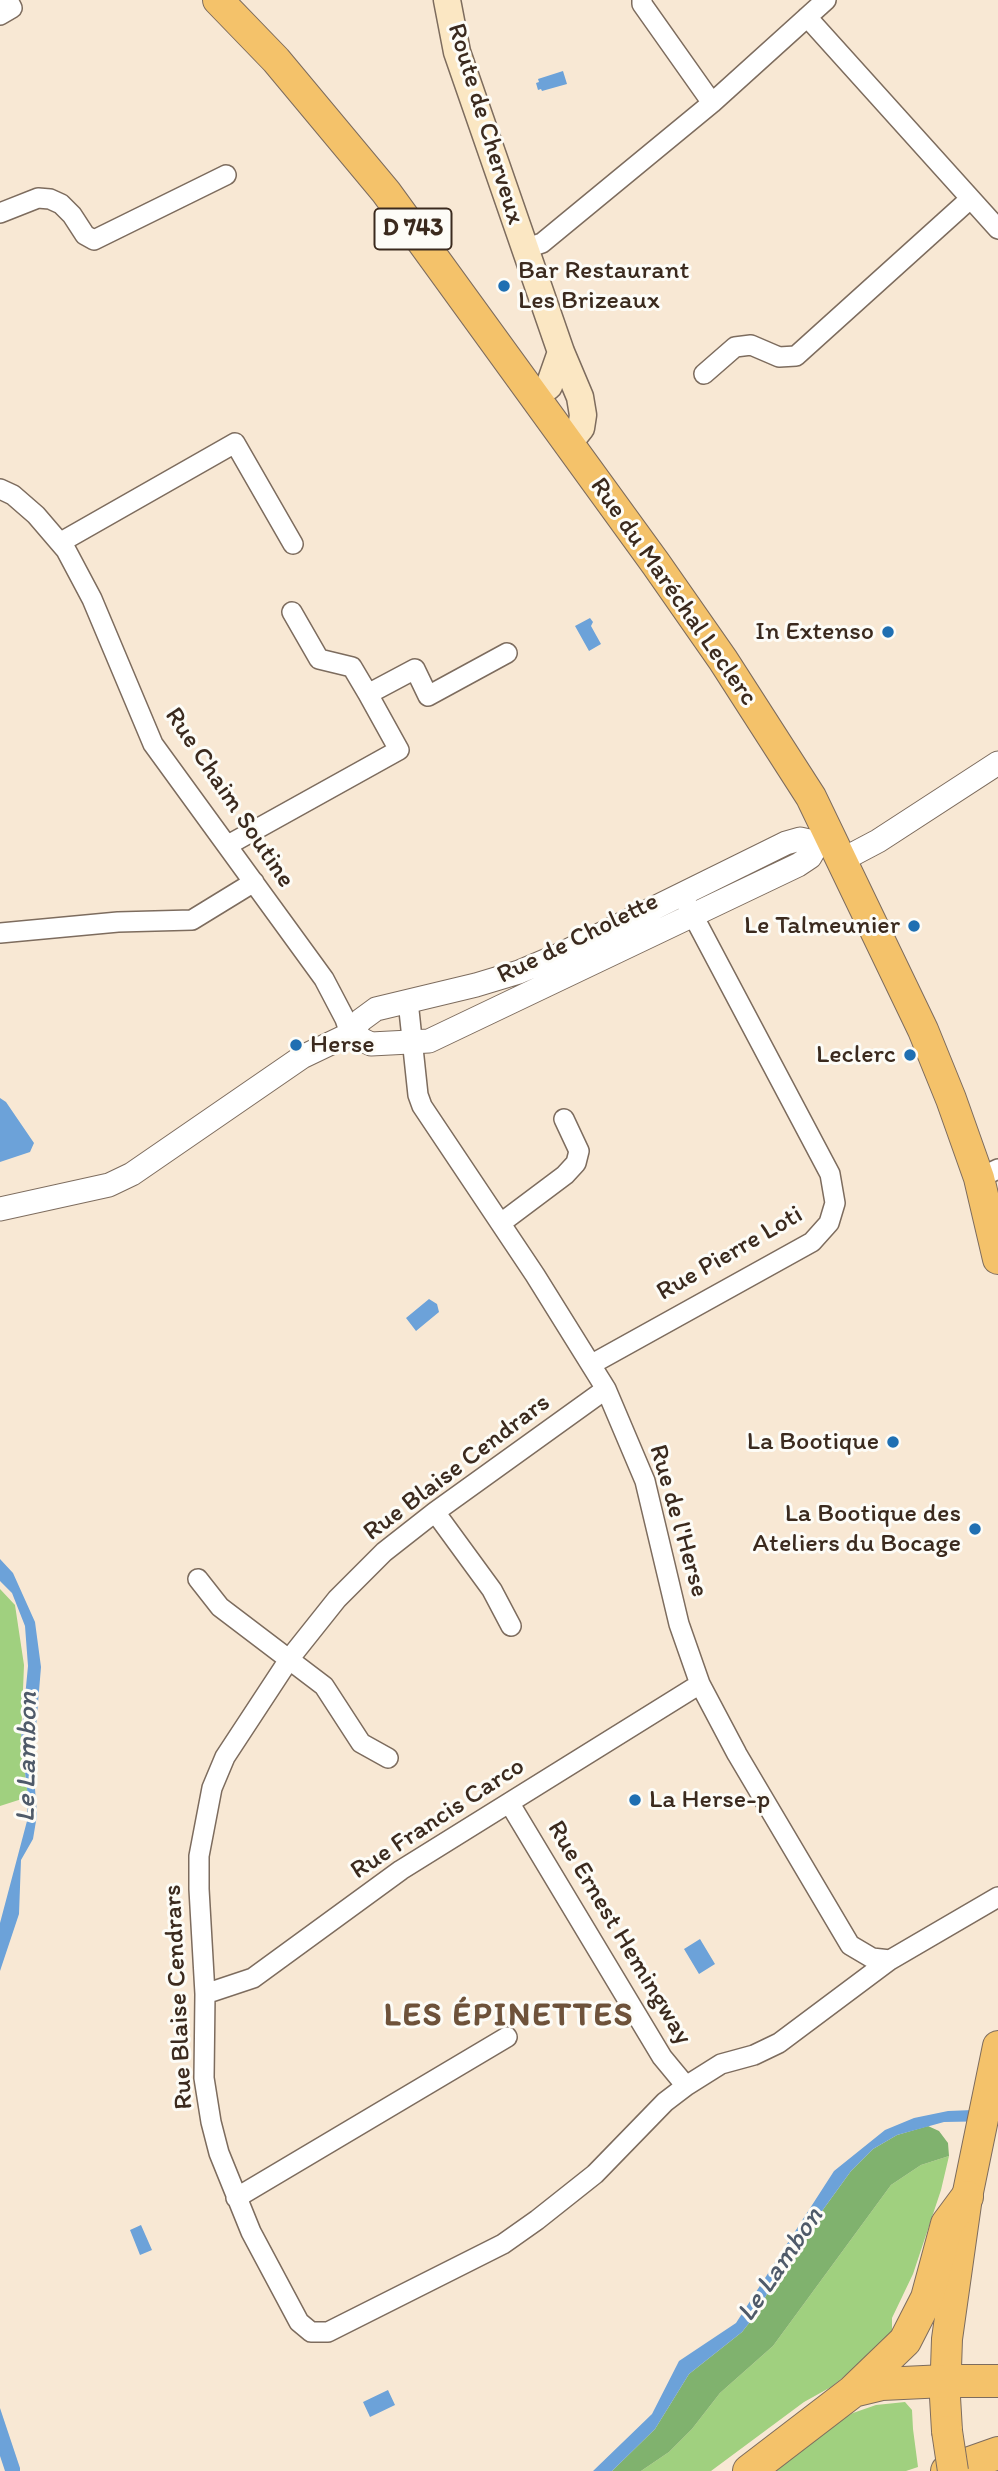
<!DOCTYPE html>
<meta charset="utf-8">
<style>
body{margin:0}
canvas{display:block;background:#f8e8d4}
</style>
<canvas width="998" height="2471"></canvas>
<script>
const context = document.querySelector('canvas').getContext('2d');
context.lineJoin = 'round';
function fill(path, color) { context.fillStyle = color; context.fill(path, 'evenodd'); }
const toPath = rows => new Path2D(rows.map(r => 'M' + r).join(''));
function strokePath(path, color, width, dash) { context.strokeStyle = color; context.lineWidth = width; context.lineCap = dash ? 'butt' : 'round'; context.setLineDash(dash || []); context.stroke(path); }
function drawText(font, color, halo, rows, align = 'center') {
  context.font = font + ' Itim,sans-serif'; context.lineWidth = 6; context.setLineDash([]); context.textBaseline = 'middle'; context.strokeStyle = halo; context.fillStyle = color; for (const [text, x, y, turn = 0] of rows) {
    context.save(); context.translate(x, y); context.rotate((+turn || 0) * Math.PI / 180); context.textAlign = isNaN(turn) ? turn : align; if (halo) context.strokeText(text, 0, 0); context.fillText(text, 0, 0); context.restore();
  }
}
fill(toPath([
 [0,1589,15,1605,24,1665,21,1739,28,1797,0,1806],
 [949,2156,941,2190,913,2274,892,2318,892,2332,886,2343,831,2387,804,2402,711,2471,641,2471,669,2452,692,2429,720,2393,773,2346,891,2185,921,2165],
 [905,2402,912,2410,913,2429,918,2467,906,2471,770,2471,837,2422,853,2413,876,2405]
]), '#a0d07f');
fill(toPath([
 [928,2126,939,2131,948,2143,949,2156,921,2165,891,2185,773,2346,720,2393,692,2429,669,2452,641,2471,612,2471,655,2429,689,2374,742,2332,757,2313,780,2269,851,2171,873,2149,897,2135]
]), '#80b26e');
fill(toPath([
 [563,71,567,84,542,91,541,89,538,90,536,83,539,82,538,79],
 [590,618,593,622,591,626,601,644,589,651,575,626],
 [0,1098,6,1102,34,1143,30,1152,0,1162],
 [429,1299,437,1304,439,1312,416,1331,406,1318],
 [0,1559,13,1573,35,1622,41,1667,33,1763,37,1815,33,1839,21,1860,19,1914,0,1971,0,1923,27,1821,28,1797,21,1739,28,1666,25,1626,12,1593,0,1581],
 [700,1939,715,1964,699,1974,684,1949],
 [998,2109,998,2121,944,2122,897,2135,873,2149,851,2171,780,2269,757,2313,742,2332,689,2374,655,2429,612,2471,593,2471,652,2414,679,2361,736,2323,834,2171,885,2130,914,2118,948,2111],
 [141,2225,152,2250,140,2255,130,2230],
 [388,2390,395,2405,370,2417,363,2402],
 [0,2408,20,2468,20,2471,5,2471,0,2456]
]), '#6ca2d9');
const minor = toPath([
 [642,0,642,4,712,103],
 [0,15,12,8,8,0],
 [807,17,998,229],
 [0,213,38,198,50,199,61,204,72,215,85,235,94,240,226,175],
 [524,249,542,243,712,103,826,0],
 [704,374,735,347,751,345,779,357,796,356,970,199],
 [0,489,13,495,36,515,66,550,92,599,153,744,324,979,345,1019,350,1034],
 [61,542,235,443,293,544],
 [292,612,319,659,352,667,368,694],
 [228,845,399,750,368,694,415,669,428,696,507,653],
 [0,933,118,922,192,920,254,882],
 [408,1001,418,1095,422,1106,535,1275,606,1389,645,1481,679,1624,700,1684,737,1754,850,1945,872,1958,890,1960],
 [979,1178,998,1169],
 [501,1223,565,1175,576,1163,579,1151,564,1119],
 [592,1364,812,1242,829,1223,835,1203,830,1174,687,904],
 [606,1389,435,1512,384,1552,337,1599,290,1658,225,1757,212,1788,199,1856,199,1889,205,1994,204,2078,211,2122,219,2153,251,2232,299,2322,311,2332,328,2332,503,2244,537,2220,595,2174,665,2102,686,2086,721,2064,754,2055,779,2043,890,1960,998,1897],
 [435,1512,492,1590,511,1626],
 [198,1579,220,1607,324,1686,361,1743,388,1758],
 [510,1804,662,2057,686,2086],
 [205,1994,253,1978,401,1870,700,1684],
 [236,2198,507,2037]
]);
const tertiary = toPath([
 [842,860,878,841,998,763],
 [350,1034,371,1044,429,1041,798,865,810,857,818,843],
 [0,1209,109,1185,132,1174,302,1057,350,1034,361,1020,376,1009,476,985,519,972,559,955,786,843,800,839,818,843,833,839]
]);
const secondary = toPath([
 [447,0,457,52,561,352,580,397,583,415,581,428,569,443],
 [535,395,549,386,561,352]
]);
const primary = toPath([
 [218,0,276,60,386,192,656,564,723,660,811,797,923,1030,951,1099,979,1178,998,1259],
 [947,2431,945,2397,947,2339,967,2197,998,2046]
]);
const trunk = toPath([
 [853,2391,882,2384,945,2381,998,2381],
 [749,2471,852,2392,905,2341,927,2298,947,2224,967,2197],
 [947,2471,998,2453]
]);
strokePath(minor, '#7d6c5e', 22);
strokePath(tertiary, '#7d6c5e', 25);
strokePath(secondary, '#7d6c5e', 29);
strokePath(primary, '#7d6c5e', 32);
strokePath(trunk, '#7d6c5e', 34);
strokePath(minor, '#fff', 19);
strokePath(tertiary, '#fff', 23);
strokePath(secondary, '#fbe7c3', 26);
strokePath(primary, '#f4c26a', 30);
strokePath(trunk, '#f4c26a', 32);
const primaryBridge = toPath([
 [947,2431,953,2471]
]);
strokePath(primaryBridge, '#7d6c5e', 32, []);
strokePath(primaryBridge, '#f4c26a', 30);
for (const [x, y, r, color] of [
 [504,286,7,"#1f6fb2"],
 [888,632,7,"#1f6fb2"],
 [914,926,7,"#1f6fb2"],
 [296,1045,7,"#1f6fb2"],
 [910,1055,7,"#1f6fb2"],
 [893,1442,7,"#1f6fb2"],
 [975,1529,7,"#1f6fb2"],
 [635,1800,7,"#1f6fb2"]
]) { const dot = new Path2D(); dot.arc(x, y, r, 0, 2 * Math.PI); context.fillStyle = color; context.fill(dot); strokePath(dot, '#fdfcf7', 2.5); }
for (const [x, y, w] of [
 [413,229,77]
]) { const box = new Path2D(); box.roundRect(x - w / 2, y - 20.5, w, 41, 5); context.fillStyle = '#fdfcf7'; context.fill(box); strokePath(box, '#3b2a1e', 2); }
drawText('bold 24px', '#3b2a1e', null, [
 ["D 743",413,229]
]);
drawText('26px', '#3b2a1e', '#fdfcf7', [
 ["Route de Cherveux",485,124,73],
 ["Rue du Maréchal Leclerc",673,592,55],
 ["Rue Chaim Soutine",229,798,56],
 ["Rue de Cholette",578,939,-26],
 ["Rue Pierre Loti",730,1254,-30],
 ["Rue Blaise Cendrars",457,1468,-37],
 ["Rue de l'Herse",678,1521,74],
 ["Rue Francis Carco",438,1819,-33],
 ["Rue Ernest Hemingway",619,1933,59],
 ["Rue Blaise Cendrars",179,1997,-93]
]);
drawText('26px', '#3b2a1e', '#fdfcf7', [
 ["Bar Restaurant",518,271,"left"],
 ["Les Brizeaux",518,301,"left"],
 ["In Extenso",874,632],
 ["Le Talmeunier",900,926],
 ["Herse",310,1045,"left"],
 ["Leclerc",896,1055],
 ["La Bootique",879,1442],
 ["La Bootique des",961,1514],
 ["Ateliers du Bocage",961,1544],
 ["La Herse-p",649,1800,"left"]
], 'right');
drawText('italic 28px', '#4f5a69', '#fdfcf7', [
 ["Le Lambon",28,1757,-89],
 ["Le Lambon",781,2265,-56]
]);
context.letterSpacing = '2px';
drawText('bold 33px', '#6e523a', '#fdfcf7', [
 ["LES ÉPINETTES",509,2017]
]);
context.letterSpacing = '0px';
</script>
